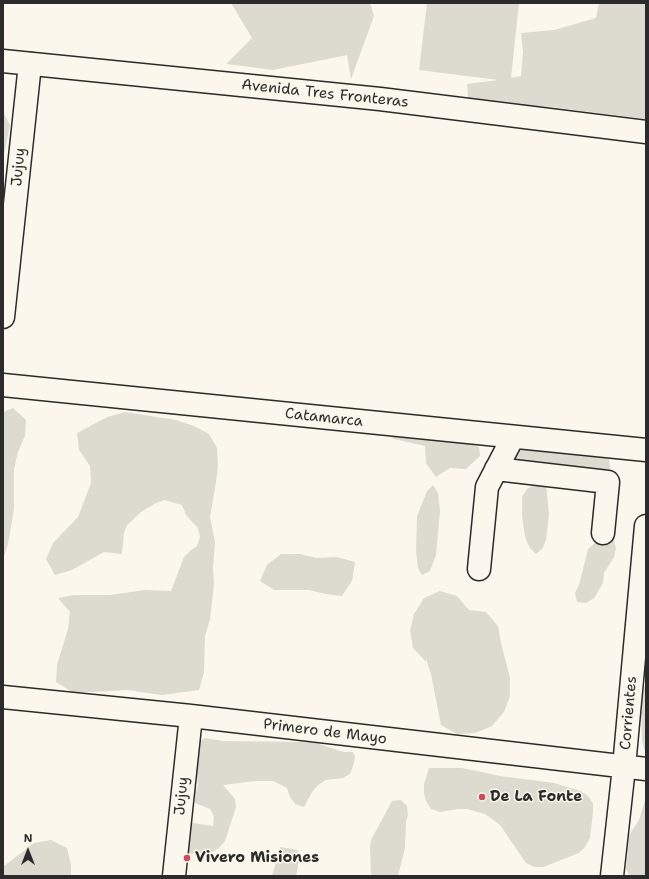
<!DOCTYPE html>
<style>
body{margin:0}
#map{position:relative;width:649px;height:879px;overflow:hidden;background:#fbf7ec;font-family:"Shantell Sans",sans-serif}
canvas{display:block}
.frame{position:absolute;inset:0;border:4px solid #2b2b2b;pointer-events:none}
.north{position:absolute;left:8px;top:831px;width:40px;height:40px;-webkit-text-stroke:3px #fbf7ec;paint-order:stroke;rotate:0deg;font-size:11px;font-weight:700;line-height:16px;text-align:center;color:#2b2b2b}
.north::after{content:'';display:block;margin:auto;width:14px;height:18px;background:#2b2b2b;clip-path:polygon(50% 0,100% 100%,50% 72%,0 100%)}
</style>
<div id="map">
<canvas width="649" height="879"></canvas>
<div class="frame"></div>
<div class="north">N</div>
</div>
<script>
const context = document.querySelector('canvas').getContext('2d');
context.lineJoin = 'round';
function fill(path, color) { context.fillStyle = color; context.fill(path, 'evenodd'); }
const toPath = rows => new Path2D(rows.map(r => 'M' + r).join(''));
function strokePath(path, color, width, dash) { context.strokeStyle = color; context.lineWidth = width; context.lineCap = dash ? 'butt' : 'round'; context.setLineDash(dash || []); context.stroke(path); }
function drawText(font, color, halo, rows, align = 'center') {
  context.font = font + ' "Shantell Sans",sans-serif'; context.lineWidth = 3; context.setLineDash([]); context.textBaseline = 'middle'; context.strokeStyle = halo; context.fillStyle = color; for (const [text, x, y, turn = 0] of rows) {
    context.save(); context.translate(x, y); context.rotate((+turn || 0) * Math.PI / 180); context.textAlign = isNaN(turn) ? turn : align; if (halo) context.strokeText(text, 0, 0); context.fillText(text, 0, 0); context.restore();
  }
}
fill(toPath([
 [231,3,370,3,374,16,351,79,347,55,273,70,226,64,252,38],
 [427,3,519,3,511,78,521,76,523,52,521,33,554,30,596,18,599,3,646,3,646,119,551,107,505,104,468,98,467,84,498,80,419,70],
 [3,112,10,125,3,159],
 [13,408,26,420,25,436,18,452,14,469,14,509,8,544,3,559,3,412],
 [125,412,176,420,194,426,209,434,217,448,218,466,216,482,210,517,215,542,213,567,214,585,210,619,205,636,204,672,199,690,162,695,127,690,91,692,72,692,56,682,57,665,68,629,70,612,58,598,74,595,110,595,145,590,171,591,184,557,190,551,197,546,200,537,198,528,186,515,182,505,164,500,156,503,141,512,127,525,124,533,122,554,104,552,72,570,55,575,46,559,53,543,78,517,91,483,90,466,79,450,77,433,107,417],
 [408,433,463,441,479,447,480,456,466,469,450,468,436,477,426,463,425,446,390,438],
 [513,448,531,450,559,449,609,458,610,468,604,474,534,471,497,454],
 [535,484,546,485,549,514,546,540,543,548,536,554,530,548,526,540,524,531,522,514,522,497,527,489],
 [433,485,438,493,440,511,436,555,430,571,422,575,418,568,416,551,417,516,427,491],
 [604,540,614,540,616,548,614,557,604,573,603,583,594,598,586,603,577,602,575,593,579,585,588,549,595,543],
 [281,554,299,554,317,558,337,557,355,562,352,581,342,596,326,594,309,590,274,590,260,581,267,565],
 [440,591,457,596,469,610,486,612,498,626,501,643,510,678,510,696,504,712,492,726,475,733,457,734,441,725,431,674,426,659,426,662,413,648,410,631,414,614,424,598],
 [646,682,646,750,644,749,642,740,641,705,642,696],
 [205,738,223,741,297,742,316,743,344,752,353,752,355,757,353,766,350,774,343,778,326,780,318,785,312,792,304,807,295,804,290,797,287,788,273,781,256,781,223,785,235,799,236,807,225,841,219,848,212,852,186,854,186,822,213,826,214,816,210,809,195,803,195,793,198,785,197,776,193,768,197,743],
 [429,768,462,768,472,770,500,776,554,783,581,791,588,796,593,803,593,812,590,838,585,847,579,853,543,867,534,867,526,863,500,825,485,814,467,809,458,809,440,812,431,809,426,801,424,793,424,784],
 [646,797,646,876,630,876,626,869,629,835,639,820],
 [401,800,407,806,408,815,406,821,405,848,398,876,371,876,370,848,371,840,392,801],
 [51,840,67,848,71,865,71,876,4,876,4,866,34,843],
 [280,847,298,850,298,867,296,876,272,876]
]), '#dddad0');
const minor = toPath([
 [3,317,30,64],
 [3,385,646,450],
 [496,469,608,482,603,533],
 [479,569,487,487,513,437],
 [3,697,191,716,646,769],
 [174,876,191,716],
 [612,876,624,767,646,526]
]);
const secondary = toPath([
 [3,61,380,99,646,132]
]);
strokePath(minor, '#2b2b2b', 25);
strokePath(secondary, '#2b2b2b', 25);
strokePath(minor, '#fbf7ec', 22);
strokePath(secondary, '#fbf7ec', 22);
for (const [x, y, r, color] of [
 [482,797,4,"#d1495b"],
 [187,858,4,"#d1495b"]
]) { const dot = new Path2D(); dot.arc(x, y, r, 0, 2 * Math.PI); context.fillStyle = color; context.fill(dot); strokePath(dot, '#fbf7ec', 1.5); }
drawText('15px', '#2b2b2b', '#fbf7ec', [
 ["Avenida Tres Fronteras",325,94,6],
 ["Jujuy",19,167,-84],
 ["Catamarca",324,418,6],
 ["Corrientes",629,713,-85],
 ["Primero de Mayo",325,732,7],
 ["Jujuy",182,796,-84]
]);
drawText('bold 15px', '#2b2b2b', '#fbf7ec', [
 ["De La Fonte",490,797],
 ["Vivero Misiones",195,858]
], 'left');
</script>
